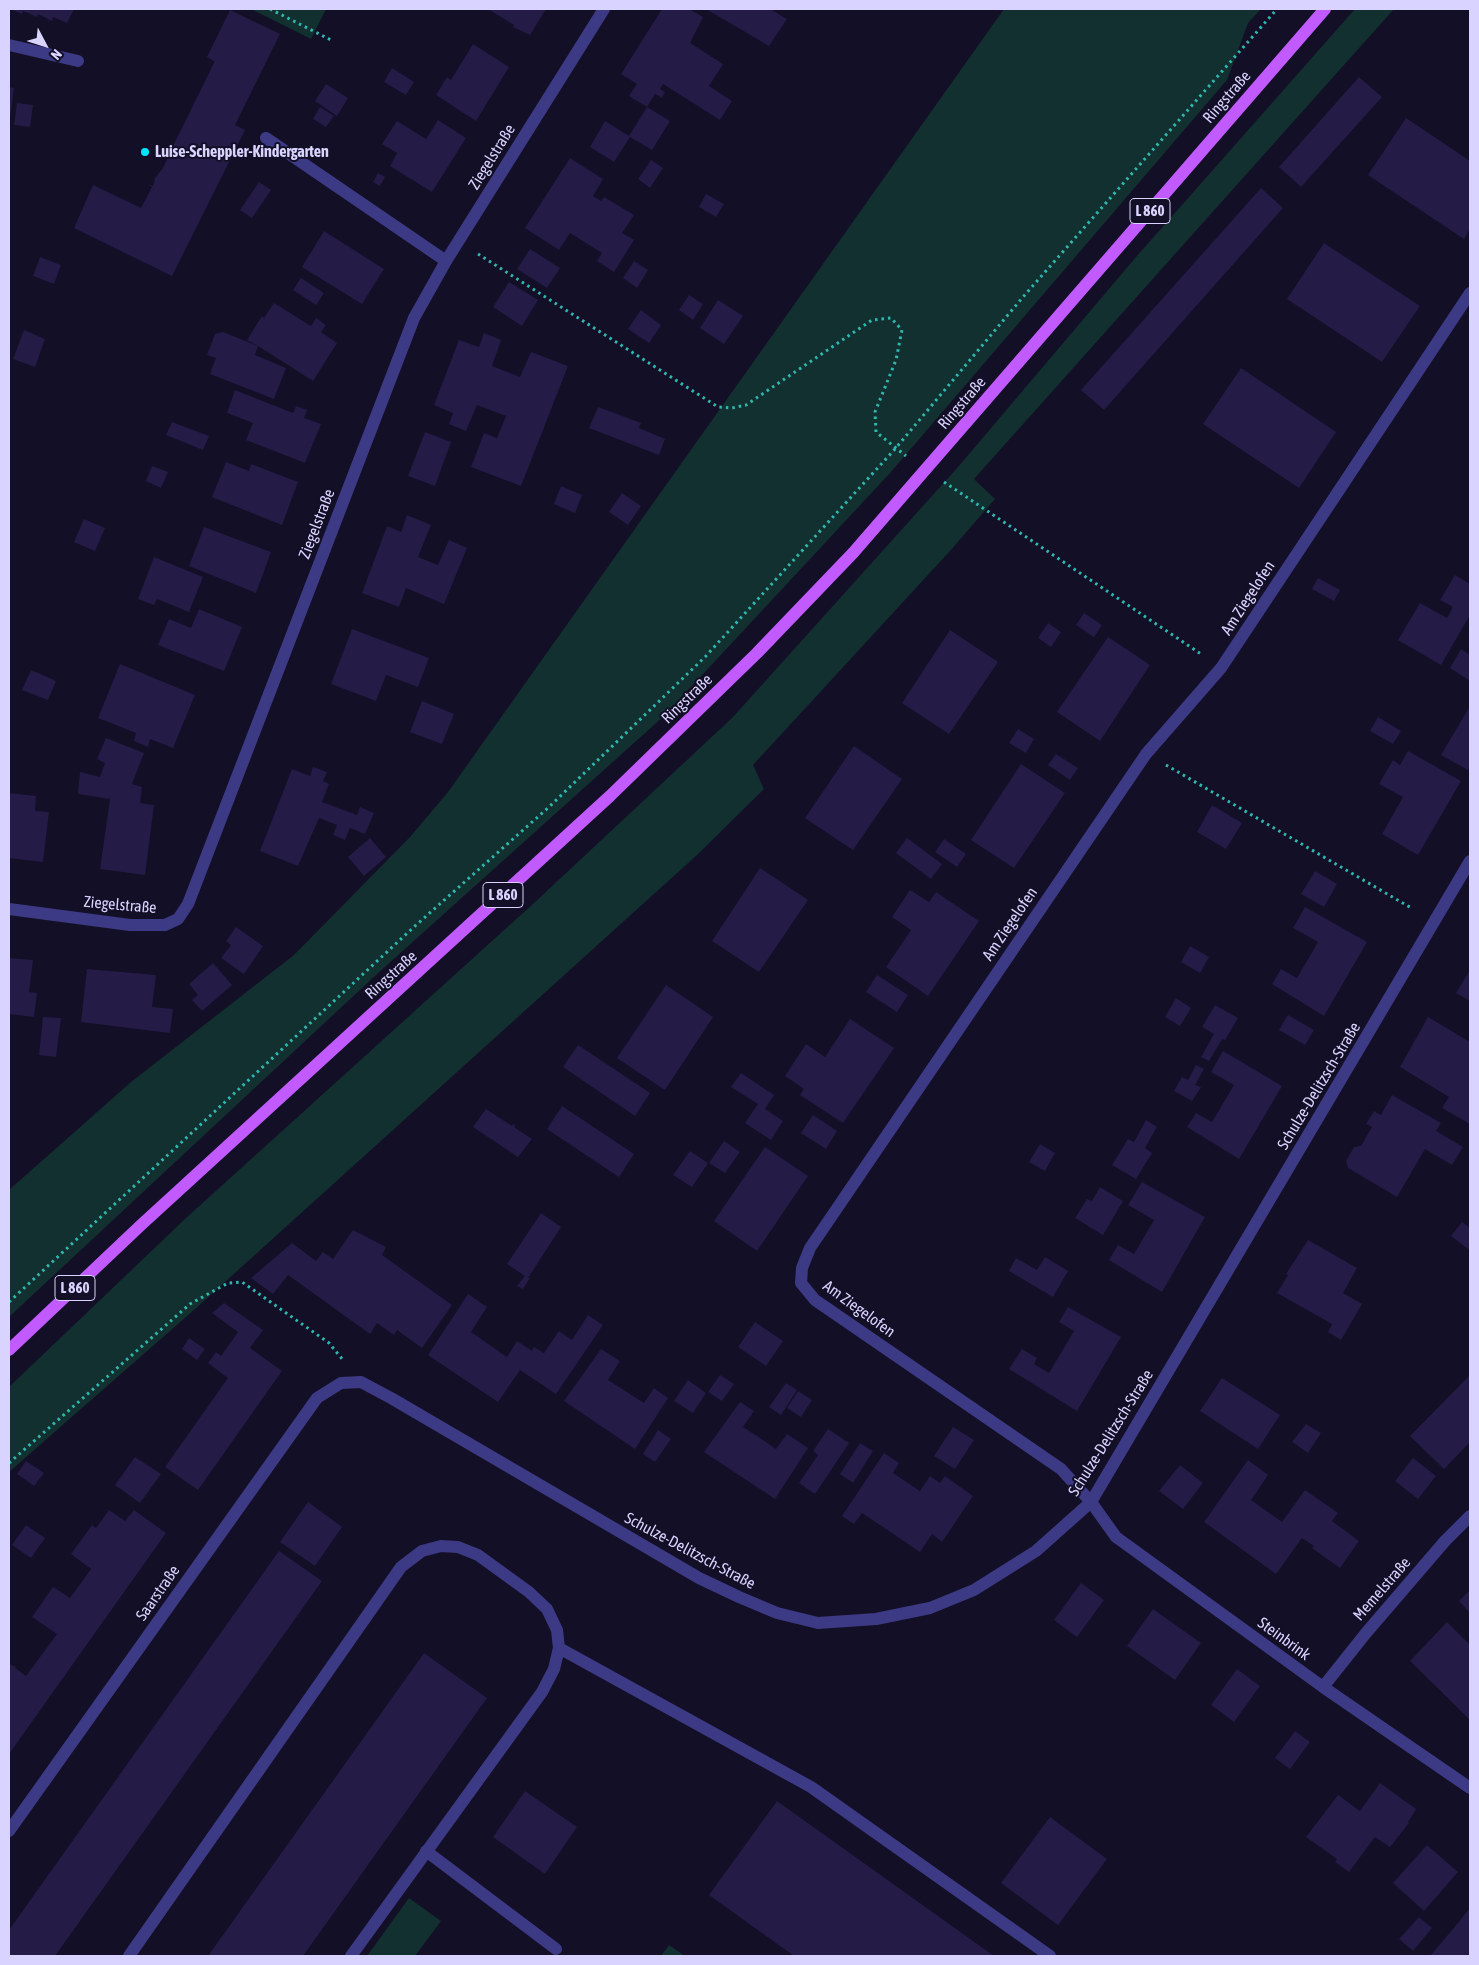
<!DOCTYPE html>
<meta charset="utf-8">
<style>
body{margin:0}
#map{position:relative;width:1479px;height:1965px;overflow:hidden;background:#130f26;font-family:"Asap Condensed",sans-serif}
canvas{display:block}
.frame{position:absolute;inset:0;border:10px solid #d9d4ff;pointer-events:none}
.north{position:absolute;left:20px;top:20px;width:50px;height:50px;-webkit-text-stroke:4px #130f26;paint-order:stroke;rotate:130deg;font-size:14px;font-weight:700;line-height:20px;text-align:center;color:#d9d4ff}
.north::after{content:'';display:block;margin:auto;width:18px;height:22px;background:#d9d4ff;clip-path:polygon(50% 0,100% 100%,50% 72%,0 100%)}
</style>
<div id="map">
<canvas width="1479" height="1965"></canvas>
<div class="frame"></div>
<div class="north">N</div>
</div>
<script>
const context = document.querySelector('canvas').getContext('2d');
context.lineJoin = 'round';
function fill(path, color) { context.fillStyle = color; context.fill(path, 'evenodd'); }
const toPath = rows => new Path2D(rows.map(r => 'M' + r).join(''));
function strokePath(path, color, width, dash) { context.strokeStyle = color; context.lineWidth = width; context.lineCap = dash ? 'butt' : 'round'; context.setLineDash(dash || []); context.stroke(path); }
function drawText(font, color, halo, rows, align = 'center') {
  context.font = font + ' "Asap Condensed",sans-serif'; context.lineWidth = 4; context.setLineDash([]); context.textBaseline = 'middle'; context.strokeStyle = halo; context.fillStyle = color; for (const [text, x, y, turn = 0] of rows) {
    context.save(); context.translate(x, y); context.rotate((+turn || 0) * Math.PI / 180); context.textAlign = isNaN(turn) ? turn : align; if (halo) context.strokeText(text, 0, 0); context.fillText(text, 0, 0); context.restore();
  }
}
fill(toPath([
 [251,9,326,9,311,39],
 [1004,9,1261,9,1248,23,1227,80,891,472,664,716,376,975,9,1317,9,1190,131,1082,294,955,410,837,448,792],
 [1355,9,1394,9,974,479,995,499,950,551,753,765,764,789,697,855,194,1310,9,1472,9,1387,186,1218,534,903,733,717,958,467,1136,257],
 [409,1898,441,1921,415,1956,367,1956],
 [669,1945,685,1956,661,1956]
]), '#12302f');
fill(toPath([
 [10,9,74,9,67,23,53,17,52,21,38,14,37,17,23,11,22,14],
 [488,9,546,9,530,35,513,27,514,25],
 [662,9,689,9,703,17,690,43,723,64,709,86,732,101,720,120,663,84,660,89,665,92,662,98,655,94,647,107,629,96,637,84,621,74],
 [706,9,770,9,787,19,769,46],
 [230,10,280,34,235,125,245,130,172,276,74,228,93,185,141,208,152,187,148,184,153,186,155,178,163,168,173,146,170,143,174,144,214,63,214,61,207,57],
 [473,44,509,67,476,121,436,95,447,77,451,80],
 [392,68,414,82,406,95,384,82],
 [1359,77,1382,97,1301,187,1279,167],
 [326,84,348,98,337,116,315,101],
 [9,87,14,88,10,118,9,118],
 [17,103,33,105,30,127,14,125],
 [320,107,334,116,326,127,313,119],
 [647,107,670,121,652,150,630,137,614,162,590,147,605,121,629,136],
 [1406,118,1470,161,1470,229,1464,239,1368,175],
 [438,120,466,138,432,192,390,166,397,153,382,144,397,121,426,139],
 [570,158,603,179,593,196,601,201,604,197,634,215,622,233,634,240,614,272,597,261,602,253,570,233,559,250,525,228],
 [651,160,663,168,650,188,638,179],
 [378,173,385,177,380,186,373,182],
 [259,182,271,190,252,218,240,210],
 [1261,188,1283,208,1104,410,1081,390],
 [706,194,724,204,716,217,699,207],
 [324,231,384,269,362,304,302,267],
 [1324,243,1420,306,1382,362,1287,299],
 [530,249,560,268,547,288,517,269],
 [40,257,61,265,54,284,33,276],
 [634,261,648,270,637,288,623,278],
 [301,278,324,293,316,305,293,290],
 [509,282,538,300,522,326,493,307],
 [689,295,703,304,693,320,679,310],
 [718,300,743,316,724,344,700,328],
 [274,303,311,326,316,318,326,325,321,332,337,343,313,381,258,346,255,355,286,368,274,399,210,374,216,358,207,355,215,334,223,332,258,346,247,340,262,316,264,318],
 [641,310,661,325,649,343,628,329],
 [24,330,45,339,35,367,13,359],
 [484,333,501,340,492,366,520,377,531,352,568,366,521,486,471,467,484,433,497,438,506,416,477,405,466,431,449,424,453,413,434,405,459,340,479,347],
 [1241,368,1336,432,1299,488,1203,424],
 [235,390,293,413,296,406,307,410,304,418,321,424,305,463,246,440,253,423,227,413],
 [598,407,641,423,639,428,665,439,659,455,589,428],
 [172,422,209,436,203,450,166,435],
 [425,432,451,442,435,486,408,476],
 [226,462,249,471,251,464,298,482,282,525,212,497],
 [152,466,168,472,161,488,146,481],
 [561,486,582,495,575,513,554,504],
 [622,493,641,506,628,525,609,512],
 [407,515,431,525,418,557,438,565,449,540,467,548,444,604,406,588,399,607,362,593,387,526,401,532],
 [84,519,105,528,95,551,74,542],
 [204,527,271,552,256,593,189,566],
 [154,557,203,577,189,612,157,599,154,605,138,599],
 [1455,575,1470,584,1470,615,1441,665,1398,640,1420,603,1447,618,1453,607,1440,600],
 [1318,578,1340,590,1334,601,1312,589],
 [199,609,242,627,224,671,158,645,169,619,191,628],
 [1084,613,1102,625,1094,637,1076,625],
 [1048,623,1061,632,1051,647,1038,638],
 [352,629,429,658,418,687,386,675,376,701,331,684],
 [950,630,998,662,949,734,902,703],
 [1108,637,1150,665,1100,741,1057,712],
 [1461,649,1470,655,1470,681,1450,668],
 [120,664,195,695,173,748,150,739,148,747,134,741,136,733,98,718],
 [31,670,56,681,48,700,22,690],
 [422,701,454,714,442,744,410,732],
 [1470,706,1470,766,1468,770,1441,755],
 [1378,717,1401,731,1393,744,1370,731],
 [1018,729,1034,739,1026,753,1009,743],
 [106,738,144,753,132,784,142,787,140,803,154,805,145,875,100,869,110,799,78,794,80,772,100,777,105,763,97,759],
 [854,746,902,779,853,850,805,818],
 [1408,751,1461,781,1418,855,1382,834,1403,797,1379,784,1393,760,1400,765],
 [1056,754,1078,768,1070,780,1048,765],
 [1021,764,1065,793,1014,868,971,840],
 [313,767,327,772,323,781,329,784,322,802,357,815,360,807,374,813,365,834,350,828,345,840,333,835,337,825,319,818,298,866,260,851,292,769,310,776],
 [9,793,36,796,35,811,49,812,43,862,9,858],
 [1212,805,1242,823,1226,849,1197,832],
 [370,838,386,857,364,876,348,857],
 [907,838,942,864,931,879,896,853],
 [944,839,966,854,957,867,935,852],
 [760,868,808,900,759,972,712,941],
 [1315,871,1337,884,1324,907,1301,894],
 [910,890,929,902,936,892,979,921,928,996,886,967,911,930,892,917],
 [1305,907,1367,942,1324,1016,1272,984,1281,969,1297,978,1318,942,1293,928],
 [236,927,263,946,244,974,221,958,231,945,226,941],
 [1190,946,1209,957,1200,973,1181,962],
 [9,958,33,960,29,992,37,993,34,1017,9,1014],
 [213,963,232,985,202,1011,192,1000,198,995,189,984],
 [87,969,156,975,152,1007,173,1009,170,1033,81,1022],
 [1470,970,1470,1001,1456,993],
 [877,975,908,995,897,1012,866,992],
 [666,985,713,1017,665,1090,617,1058],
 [1176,998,1191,1008,1180,1026,1165,1017],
 [1215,1005,1238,1018,1225,1040,1222,1039,1209,1061,1201,1057,1214,1034,1202,1027],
 [1288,1015,1314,1030,1305,1045,1279,1030],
 [43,1017,61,1018,56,1057,39,1055],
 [1428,1017,1470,1042,1470,1124,1442,1108,1449,1097,1400,1067],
 [850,1019,894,1048,843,1123,800,1095,804,1089,785,1076,806,1044,825,1057],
 [578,1045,650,1093,635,1116,563,1067],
 [1223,1051,1282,1086,1239,1159,1187,1127,1196,1113,1212,1122,1234,1085,1211,1072],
 [1196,1065,1204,1069,1195,1085,1201,1087,1192,1101,1174,1091,1182,1077,1188,1080],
 [741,1073,774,1095,765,1109,783,1121,771,1140,745,1123,758,1104,731,1087],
 [1392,1095,1441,1123,1436,1131,1463,1147,1452,1165,1425,1149,1397,1197,1348,1168,1346,1161,1354,1147,1361,1146,1372,1127,1366,1124,1374,1111,1381,1115],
 [562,1106,634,1154,619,1177,547,1129],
 [486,1109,512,1126,513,1124,515,1125,514,1127,532,1139,518,1157,473,1127],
 [813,1115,837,1131,826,1149,801,1133],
 [1146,1120,1157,1127,1145,1148,1152,1153,1136,1179,1112,1165,1128,1139,1134,1142],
 [724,1141,740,1152,725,1173,709,1163],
 [1040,1144,1055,1153,1045,1171,1029,1162],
 [765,1147,808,1176,757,1251,714,1221],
 [690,1151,708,1163,692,1187,673,1175],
 [1142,1182,1205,1217,1162,1292,1109,1260,1118,1245,1134,1254,1154,1220,1128,1205],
 [1100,1187,1123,1201,1103,1235,1075,1218,1087,1199,1092,1201],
 [541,1213,561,1227,528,1278,530,1278,523,1289,517,1286,525,1276,507,1264],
 [1462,1222,1470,1228,1470,1247,1468,1249,1451,1236],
 [353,1230,386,1247,382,1255,452,1305,422,1348,397,1330,394,1335,377,1323,370,1334,288,1275,273,1294,251,1278,292,1243,316,1261,323,1252,333,1259],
 [1308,1240,1357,1268,1343,1293,1362,1304,1341,1340,1328,1332,1332,1324,1277,1293,1288,1275,1286,1274],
 [1045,1257,1068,1271,1053,1297,1009,1271,1016,1258,1037,1270],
 [468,1294,487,1307,471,1332,507,1357,517,1341,532,1351,534,1347,544,1353,559,1331,572,1340,588,1315,603,1325,556,1394,520,1370,498,1402,428,1355],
 [224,1303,263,1330,250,1348,282,1371,198,1490,165,1467,228,1378,208,1363,216,1352,221,1356,238,1332,212,1313],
 [1068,1307,1121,1337,1077,1411,1009,1369,1022,1349,1037,1358,1034,1364,1049,1373,1074,1331,1059,1322],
 [755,1322,783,1341,766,1366,738,1347],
 [189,1338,205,1349,197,1360,182,1349],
 [601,1349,620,1361,608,1380,644,1403,654,1388,668,1398,635,1449,564,1401],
 [720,1375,734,1384,722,1401,708,1392],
 [1470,1375,1470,1442,1444,1469,1410,1436],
 [1222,1378,1280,1415,1258,1449,1200,1411],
 [688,1380,706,1393,693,1413,674,1401],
 [786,1383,797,1390,781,1415,769,1407],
 [798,1391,812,1400,801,1417,787,1408],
 [740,1402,754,1411,743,1427,763,1440,776,1449,787,1434,808,1448,775,1499,704,1452],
 [1306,1424,1321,1433,1308,1453,1292,1442],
 [953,1427,974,1440,955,1469,934,1456],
 [828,1429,849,1443,815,1494,799,1483,818,1455,813,1451],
 [658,1430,671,1439,655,1462,643,1454],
 [860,1443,873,1451,853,1483,840,1474],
 [884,1453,899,1463,893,1473,920,1491,930,1476,940,1483,945,1476,973,1496,942,1542,932,1534,920,1552,862,1513,854,1524,842,1516],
 [135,1457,161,1474,140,1503,115,1485],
 [1413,1458,1436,1476,1418,1499,1395,1481],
 [1248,1460,1268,1475,1251,1500,1282,1522,1305,1490,1338,1513,1332,1521,1359,1541,1340,1568,1312,1548,1314,1546,1302,1538,1276,1574,1204,1522],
 [26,1461,44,1473,34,1486,17,1474],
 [1180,1465,1203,1483,1183,1509,1159,1491],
 [308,1502,342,1527,315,1566,280,1542],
 [109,1510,125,1521,134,1510,166,1533,9,1754,9,1664,16,1667,15,1668,26,1676,57,1634,32,1617,53,1587,70,1598,91,1569,71,1554,92,1525,96,1528],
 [26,1525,45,1538,31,1558,12,1545],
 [279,1551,322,1581,55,1956,9,1956,9,1930],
 [1081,1583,1104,1600,1077,1637,1054,1620],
 [1470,1590,1470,1613,1459,1601],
 [1153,1609,1201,1643,1175,1680,1127,1646],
 [1447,1622,1470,1645,1470,1720,1410,1661],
 [424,1653,487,1698,303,1956,208,1956],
 [1237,1669,1260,1686,1234,1722,1211,1705],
 [1295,1731,1310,1742,1290,1769,1275,1758],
 [1380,1783,1416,1809,1408,1822,1409,1823,1390,1847,1375,1837,1349,1872,1335,1862,1337,1859,1306,1837,1338,1795,1360,1811],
 [525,1791,577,1827,545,1874,493,1837],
 [777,1801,994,1956,794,1956,709,1895],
 [1050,1817,1107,1859,1058,1925,1001,1883],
 [1427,1845,1458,1872,1424,1911,1393,1883],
 [1470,1908,1470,1956,1430,1956,1453,1929],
 [1419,1917,1432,1928,1413,1951,1399,1939]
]), '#241b47');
strokePath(toPath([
 [270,9,331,40],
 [478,254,718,407,732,408,746,405,872,320,891,318,902,330,896,360,875,412,876,432,906,456],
 [944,482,1201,654],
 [1166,765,1413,909],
 [9,1302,415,926,549,807,705,657,895,449,1023,297,1277,9],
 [9,1463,190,1304,228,1283,242,1282,329,1343,343,1360]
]), '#2fb8b0', 3, [2.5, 4]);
strokePath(toPath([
 [9,45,78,61],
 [266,138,446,261],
 [559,1648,811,1787,1050,1956],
 [426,1851,556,1949],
 [129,1956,401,1567,422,1551,441,1546,458,1547,478,1555,529,1592,547,1609,557,1630,559,1648,554,1669,542,1692,351,1956]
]), '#3d3a85', 12);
strokePath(toPath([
 [1470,293,1221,668,1146,754,810,1248,802,1268,801,1283,815,1300,1061,1469,1091,1502,1116,1537,1323,1687,1470,1788],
 [9,909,130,925,165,925,178,919,188,904,414,318,446,261,604,9],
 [1323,1687,1366,1633,1445,1541,1470,1516],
 [9,1831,317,1398,341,1383,361,1382,391,1398,699,1578,739,1597,777,1613,818,1623,876,1619,930,1608,974,1590,1036,1551,1091,1502,1470,861]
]), '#3d3a85', 12);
strokePath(toPath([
 [9,1350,141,1225,610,796,757,653,853,553,1325,9]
]), '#c25bff', 12);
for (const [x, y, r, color] of [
 [145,152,5,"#00e5ff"]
]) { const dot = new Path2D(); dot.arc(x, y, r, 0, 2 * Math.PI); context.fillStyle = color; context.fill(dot); strokePath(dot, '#130f26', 2); }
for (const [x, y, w] of [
 [1150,211,40],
 [503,895,40],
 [75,1288,40]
]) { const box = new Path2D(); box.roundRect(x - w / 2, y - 12.5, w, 25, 4); context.fillStyle = '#130f26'; context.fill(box); strokePath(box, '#d9d4ff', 1); }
drawText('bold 15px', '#d9d4ff', null, [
 ["L 860",1150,211],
 ["L 860",503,895],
 ["L 860",75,1288]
]);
drawText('16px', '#d9d4ff', '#130f26', [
 ["Ringstraße",1227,97,-49],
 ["Ziegelstraße",492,157,-58],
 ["Ringstraße",962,403,-49],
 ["Ziegelstraße",317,524,-69],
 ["Am Ziegelofen",1248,598,-57],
 ["Ringstraße",687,699,-44],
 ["Ziegelstraße",120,905,5],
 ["Am Ziegelofen",1010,924,-56],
 ["Ringstraße",391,975,-42],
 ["Schulze-Delitzsch-Straße",1319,1086,-59],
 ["Am Ziegelofen",859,1309,36],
 ["Schulze-Delitzsch-Straße",1111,1433,-58],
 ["Schulze-Delitzsch-Straße",690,1551,28],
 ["Memelstraße",1382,1589,-49],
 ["Saarstraße",158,1593,-55],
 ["Steinbrink",1284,1639,36]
]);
drawText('bold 16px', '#d9d4ff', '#130f26', [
 ["Luise-Scheppler-Kindergarten",155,152]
], 'left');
</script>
